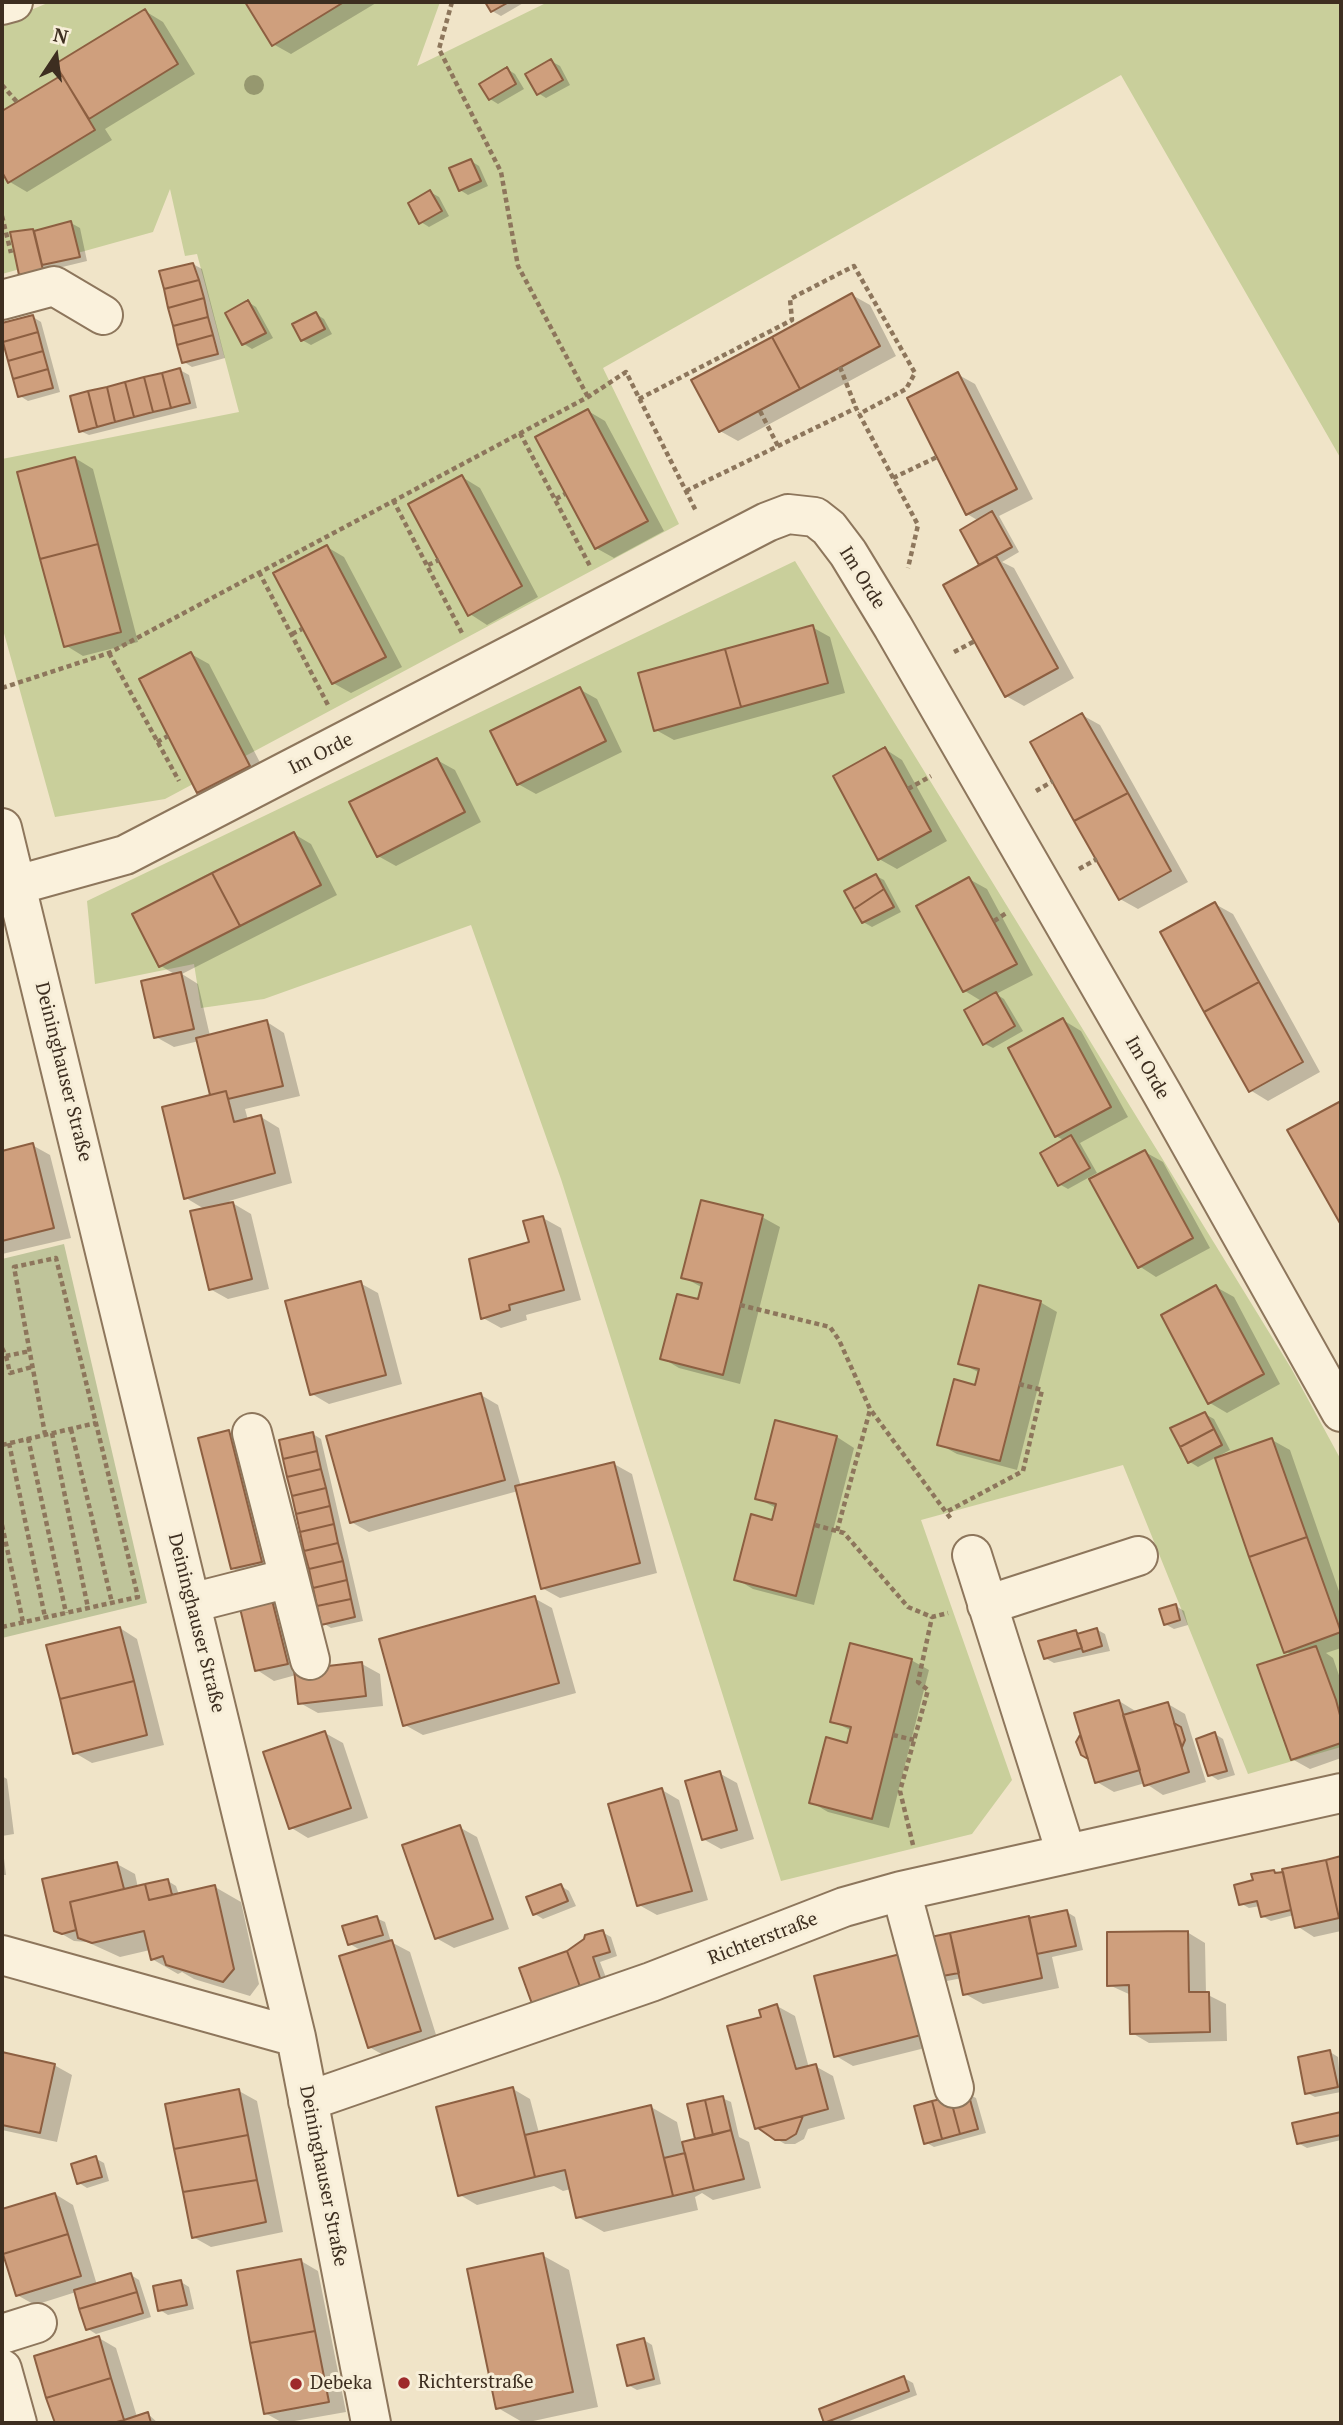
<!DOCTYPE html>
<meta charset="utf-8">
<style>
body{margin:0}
#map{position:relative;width:1343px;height:2425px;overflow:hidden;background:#f0e4c8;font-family:"PT Serif",serif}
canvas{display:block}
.frame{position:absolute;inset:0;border:4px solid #3d2e20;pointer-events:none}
.north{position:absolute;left:21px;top:21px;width:70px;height:70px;-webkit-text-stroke:5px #f7eed8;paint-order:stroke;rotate:13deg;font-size:19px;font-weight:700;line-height:28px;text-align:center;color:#3d2e20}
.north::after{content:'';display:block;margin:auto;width:24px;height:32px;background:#3d2e20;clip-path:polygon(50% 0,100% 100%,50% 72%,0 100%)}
</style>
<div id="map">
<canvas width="1343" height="2425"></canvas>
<div class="frame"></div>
<div class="north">N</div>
</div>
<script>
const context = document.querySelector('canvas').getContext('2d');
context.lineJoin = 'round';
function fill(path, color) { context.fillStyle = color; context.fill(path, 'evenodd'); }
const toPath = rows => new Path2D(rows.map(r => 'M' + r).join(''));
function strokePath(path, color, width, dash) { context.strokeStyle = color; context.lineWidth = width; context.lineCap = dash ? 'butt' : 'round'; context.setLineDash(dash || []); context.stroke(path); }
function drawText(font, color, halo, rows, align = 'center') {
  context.font = font + ' "PT Serif",serif'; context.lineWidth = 6; context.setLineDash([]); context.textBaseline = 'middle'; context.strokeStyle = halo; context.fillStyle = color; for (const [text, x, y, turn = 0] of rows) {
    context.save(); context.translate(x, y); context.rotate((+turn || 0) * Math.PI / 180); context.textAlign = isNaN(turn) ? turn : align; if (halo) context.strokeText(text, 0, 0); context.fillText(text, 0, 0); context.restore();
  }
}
fill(toPath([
 [50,2,440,2,417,66,548,2,1341,2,1341,459,1121,75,603,368,679,524,165,799,55,817,2,626,2,459,239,412,197,254,185,256,170,189,153,232,2,274,2,22],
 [795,561,1291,1368,1341,1460,1341,1747,1248,1774,1123,1465,921,1520,1012,1780,972,1834,781,1881,561,1179,471,925,264,999,201,1008,194,964,95,984,87,901]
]), '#c9cf9b');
fill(toPath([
 [64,1244,147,1603,2,1638,2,1259]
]), '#bfc49a');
fill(toPath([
 [247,2,376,2,376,3,291,54,273,44],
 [487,2,525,2,501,16,492,11],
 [145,11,163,22,195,74,105,129,112,140,27,192,10,182,2,169,2,114,65,76],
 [551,61,560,66,570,85,546,98,538,93],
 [507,69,515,74,524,89,498,104,490,99],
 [471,161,479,166,488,186,468,195,460,190],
 [430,192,439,197,449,216,429,227,421,222],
 [71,223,80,228,87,261,50,270,29,279,20,274,33,230,36,232],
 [193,264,202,269,225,358,192,367,184,362],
 [852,295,870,305,896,356,738,441,720,431],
 [248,302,256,307,273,338,252,349,244,344],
 [316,314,324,319,332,334,311,345,302,340],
 [33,317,41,322,60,392,28,401,20,396,2,325],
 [180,370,189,375,197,408,89,435,80,431],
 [957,374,975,384,1033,499,999,516,1019,552,1002,562,1014,568,1074,678,1024,706,1006,696,980,564,979,521,967,514],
 [588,411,605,421,664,531,614,558,596,548],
 [75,458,93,469,138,642,83,656,65,645],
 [462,477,480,488,538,597,487,625,470,614],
 [327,547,344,557,402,667,351,693,333,683],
 [812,627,830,637,845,693,674,740,656,730],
 [191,654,209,664,267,776,216,802,198,792],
 [579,689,597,699,622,752,536,794,518,784],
 [1082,715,1100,725,1188,882,1138,909,1120,899],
 [885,749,902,760,947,841,897,869,879,859],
 [437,760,455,770,481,822,396,866,378,856],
 [294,834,311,844,337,895,182,974,198,984,210,1036,267,1022,284,1033,300,1096,245,1109,248,1120,261,1117,279,1128,292,1183,229,1201,251,1214,269,1289,228,1299,210,1289,206,1210,186,1198,212,1097,199,1041,174,1047,156,1037,176,975,161,966],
 [876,876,884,880,901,912,872,927,863,922],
 [969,879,987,889,1033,975,996,994,1004,999,1023,1031,993,1048,985,1044,983,1002,965,991],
 [1215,904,1233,914,1320,1072,1268,1101,1250,1090],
 [1063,1020,1081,1031,1128,1117,1080,1143,1097,1173,1068,1189,1059,1184,1065,1141,1056,1136],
 [1341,1103,1341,1221,1290,1131],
 [32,1145,50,1155,71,1238,2,1254,2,1153],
 [1145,1152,1163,1162,1210,1248,1156,1277,1139,1266],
 [762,1217,780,1227,740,1384,679,1368,662,1358,700,1301,703,1288,683,1277],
 [543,1218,561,1228,581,1300,526,1315,527,1320,501,1328,483,1318,531,1243],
 [360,1283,378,1293,402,1384,329,1404,312,1394],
 [1216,1287,1234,1297,1280,1384,1227,1413,1210,1403],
 [1040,1302,1057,1312,1017,1470,957,1454,939,1444,976,1387,980,1373,960,1363],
 [481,1395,498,1405,521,1487,614,1464,632,1474,657,1573,560,1598,542,1588,518,1491,369,1532,351,1522],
 [1205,1414,1214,1419,1230,1450,1198,1467,1190,1462],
 [229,1432,247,1442,279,1571,250,1578,232,1568],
 [313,1434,321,1439,363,1621,331,1628,323,1623],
 [837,1437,854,1448,814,1605,753,1589,736,1579,773,1522,776,1508,757,1498],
 [1272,1440,1290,1450,1341,1597,1341,1648,1326,1653,1333,1658,1341,1681,1341,1758,1310,1769,1292,1759,1292,1655,1285,1651],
 [271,1597,289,1608,304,1670,362,1664,380,1674,383,1706,318,1713,300,1703,296,1675,274,1681,257,1670],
 [534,1598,552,1608,576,1693,423,1735,405,1725],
 [1176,1606,1184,1611,1188,1625,1174,1629,1165,1624],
 [120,1628,137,1639,164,1745,92,1763,75,1753],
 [1096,1629,1105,1634,1110,1651,1054,1663,1045,1658,1040,1642],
 [911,1660,929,1670,889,1828,828,1812,811,1802,849,1745,852,1731,832,1721],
 [1119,1701,1137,1712,1168,1704,1185,1714,1206,1782,1163,1795,1145,1783,1114,1792,1097,1782,1089,1758,1078,1742],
 [325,1733,343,1743,368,1818,308,1838,290,1827],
 [1215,1734,1223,1739,1235,1775,1218,1780,1210,1775],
 [719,1773,737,1783,754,1839,721,1849,703,1839],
 [2,1776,7,1779,14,1834,2,1836],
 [662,1790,679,1800,708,1900,657,1915,639,1905],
 [459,1827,477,1837,509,1929,454,1948,436,1938],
 [2,1842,6,1875,2,1875],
 [1341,1858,1341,1931,1314,1937,1297,1926,1294,1915,1271,1921,1262,1916,1260,1906,1249,1908,1240,1903,1255,1881,1274,1871,1282,1873],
 [117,1864,135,1874,138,1888,168,1881,176,1886,179,1895,215,1887,241,1902,259,1984,250,1996,194,1979,182,1972,178,1974,152,1959,150,1950,120,1957,87,1942,74,1941,55,1930,44,1881],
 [561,1886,569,1891,576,1906,543,1919,535,1914],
 [1067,1912,1075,1917,1083,1950,1052,1957,1059,1988,983,2004,965,1994,962,1978,947,1981,938,1976,1030,1919],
 [376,1918,385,1922,391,1942,410,1952,438,2041,387,2057,369,2047,362,1951,350,1944],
 [602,1932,611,1937,617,1956,600,1962,610,1988,568,1952],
 [1187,1932,1205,1943,1206,1994,1226,2004,1227,2041,1149,2043,1132,2033,1131,1995,1109,1985],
 [816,1978,949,2042,853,2066,836,2056],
 [777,2006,795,2016,809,2068,815,2066,833,2076,845,2119,808,2129,804,2139,795,2144,785,2144,757,2128],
 [1330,2052,1338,2057,1341,2092,1315,2097,1307,2093],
 [2,2054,54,2065,72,2075,57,2142,2,2130],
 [513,2089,530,2099,539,2133,651,2107,677,2122,682,2144,697,2140,722,2098,731,2102,739,2137,749,2142,761,2188,713,2200,702,2193,695,2197,698,2210,604,2232,578,2217,571,2189,563,2191,554,2186,477,2205,460,2195],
 [239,2091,257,2101,283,2232,211,2247,193,2237],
 [968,2094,976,2098,986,2133,934,2147,925,2142],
 [1341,2114,1341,2140,1307,2148,1298,2143,1294,2124],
 [95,2158,104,2163,109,2181,87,2188,79,2183],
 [55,2194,73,2205,97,2285,131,2275,139,2280,151,2317,96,2334,88,2329,76,2292,35,2305,17,2295,2,2243,2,2211],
 [542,2255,569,2270,598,2407,524,2423,498,2408],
 [301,2261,318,2271,346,2412,283,2423,265,2413],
 [181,2282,189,2287,194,2309,168,2315,160,2310],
 [99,2338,116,2348,137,2417,148,2414,158,2423,57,2423,37,2357],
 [644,2340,652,2345,661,2384,637,2390,628,2385],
 [904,2378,913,2383,917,2395,844,2423,826,2422]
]), '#0003');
const building = toPath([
 [245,2,344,2,272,46,245,2],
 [485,2,509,2,491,12,485,2],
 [145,9,178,64,89,119,55,64,145,9],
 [551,59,563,80,537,95,525,74,551,59],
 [507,67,516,84,489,100,479,84,507,67],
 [62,75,95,130,8,183,2,172,2,111,62,75],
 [471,159,481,181,459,191,449,168,471,159],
 [430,190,442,211,419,224,408,203,430,190],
 [71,221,80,257,42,265,34,231,71,221],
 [33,229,43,270,19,275,10,232,33,229],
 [193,263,199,280,164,289,159,271,193,263],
 [199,280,204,298,168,308,164,289,199,280],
 [852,293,880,346,800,389,772,337,852,293],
 [204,298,208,317,173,326,168,308,204,298],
 [248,300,266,333,242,345,225,313,248,300],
 [316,312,325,329,301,341,292,324,316,312],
 [33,315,38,332,3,342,2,323,33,315],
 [208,317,213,335,177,345,173,326,208,317],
 [38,332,43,351,8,361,3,342,38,332],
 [213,335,218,354,182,363,177,345,213,335],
 [772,337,800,389,719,432,691,380,772,337],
 [43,351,48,369,13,379,8,361,43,351],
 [180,368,190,403,171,408,162,373,180,368],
 [48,369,53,388,18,397,13,379,48,369],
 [958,372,1017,489,966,515,907,398,958,372],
 [162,373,171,408,153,412,144,377,162,373],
 [144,377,153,412,134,417,125,382,144,377],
 [125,382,134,417,115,422,107,387,125,382],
 [107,387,115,422,97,427,88,391,107,387],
 [88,391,97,427,79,432,70,396,88,391],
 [588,409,648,521,595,549,535,437,588,409],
 [75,457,98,544,40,559,17,472,75,457],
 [462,475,522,586,468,616,408,504,462,475],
 [992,511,1012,547,979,565,960,530,992,511],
 [98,544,121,632,64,647,40,559,98,544],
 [327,545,386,657,332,684,273,573,327,545],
 [996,556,1058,668,1005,697,943,585,996,556],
 [813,625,828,683,741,707,725,649,813,625],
 [725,649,741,707,654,731,638,673,725,649],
 [191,652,250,766,197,793,139,679,191,652],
 [580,687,606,741,517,785,490,731,580,687],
 [1082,713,1128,793,1074,821,1030,742,1082,713],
 [885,747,931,831,878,860,833,776,885,747],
 [437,758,465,812,377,857,349,802,437,758],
 [1128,793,1171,871,1119,900,1074,821,1128,793],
 [294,832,321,885,240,926,212,873,294,832],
 [212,873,240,926,159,967,132,914,212,873],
 [876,874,884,889,854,909,844,891,876,874],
 [969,877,1017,964,963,992,916,906,969,877],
 [884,889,894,907,862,923,854,909,884,889],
 [1215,902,1259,982,1204,1012,1160,932,1215,902],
 [181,972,194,1029,154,1038,141,981,181,972],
 [1259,982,1303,1062,1249,1092,1204,1012,1259,982],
 [996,992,1015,1026,983,1045,964,1010,996,992],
 [1063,1018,1111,1107,1055,1137,1008,1048,1063,1018],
 [267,1020,283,1086,228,1099,226,1091,210,1095,196,1038,267,1020],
 [226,1091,234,1122,261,1115,275,1173,184,1199,162,1107,226,1091],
 [1341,1101,1341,1225,1287,1130,1341,1101],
 [1071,1135,1090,1168,1058,1186,1040,1153,1071,1135],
 [33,1143,54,1228,2,1241,2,1151,33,1143],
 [1145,1150,1193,1238,1138,1268,1089,1179,1145,1150],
 [701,1200,763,1215,723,1375,660,1359,677,1294,698,1299,702,1283,681,1278,701,1200],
 [233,1202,252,1279,209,1290,190,1211,233,1202],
 [543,1216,564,1290,509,1305,510,1310,481,1319,469,1259,529,1242,523,1221,543,1216],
 [361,1281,386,1375,310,1395,285,1301,361,1281],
 [979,1285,1041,1301,1000,1461,937,1445,954,1379,975,1385,979,1369,958,1364,979,1285],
 [1216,1285,1264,1374,1208,1404,1161,1315,1216,1285],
 [481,1393,505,1480,350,1523,326,1436,481,1393],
 [1205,1412,1214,1429,1180,1447,1170,1428,1205,1412],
 [775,1420,837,1436,796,1596,734,1580,751,1514,772,1520,776,1504,755,1499,775,1420],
 [1214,1429,1222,1445,1188,1463,1180,1447,1214,1429],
 [229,1430,262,1562,231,1569,198,1438,229,1430],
 [313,1432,317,1451,283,1459,279,1440,313,1432],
 [1272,1438,1307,1537,1249,1557,1215,1458,1272,1438],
 [317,1451,321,1469,287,1477,283,1459,317,1451],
 [614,1462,640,1563,541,1589,515,1486,614,1462],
 [321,1469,326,1488,292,1496,287,1477,321,1469],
 [326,1488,330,1506,296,1514,292,1496,326,1488],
 [330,1506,334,1524,300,1532,296,1514,330,1506],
 [334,1524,338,1543,304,1551,300,1532,334,1524],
 [1307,1537,1341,1632,1284,1653,1249,1557,1307,1537],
 [338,1543,343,1561,309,1569,304,1551,338,1543],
 [343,1561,347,1580,313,1588,309,1569,343,1561],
 [347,1580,351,1599,317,1606,313,1588,347,1580],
 [271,1596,288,1664,255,1671,239,1604,271,1596],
 [535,1596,559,1683,403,1726,379,1639,535,1596],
 [351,1599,355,1617,321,1625,317,1606,351,1599],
 [1176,1604,1180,1620,1164,1625,1159,1609,1176,1604],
 [120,1627,134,1681,60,1699,46,1645,120,1627],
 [1097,1628,1102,1646,1083,1652,1077,1634,1097,1628],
 [1076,1630,1082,1648,1044,1659,1038,1641,1076,1630],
 [850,1643,912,1659,872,1819,809,1803,826,1737,847,1743,851,1727,830,1722,850,1643],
 [1316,1646,1336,1700,1341,1719,1341,1743,1291,1760,1257,1665,1316,1646],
 [362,1662,366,1696,298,1704,294,1670,362,1662],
 [134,1681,147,1735,73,1754,60,1699,134,1681],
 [1119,1700,1140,1770,1095,1783,1074,1713,1119,1700],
 [1168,1702,1189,1772,1144,1786,1123,1715,1168,1702],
 [1174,1723,1181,1727,1185,1740,1182,1747,1174,1723],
 [325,1731,351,1808,289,1829,263,1752,325,1731],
 [1215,1732,1227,1771,1208,1776,1196,1739,1215,1732],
 [1080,1735,1088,1759,1081,1755,1076,1742,1080,1735],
 [720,1771,737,1830,702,1840,685,1781,720,1771],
 [662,1788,692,1891,637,1906,608,1804,662,1788],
 [460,1825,493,1919,435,1939,402,1845,460,1825],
 [1341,1856,1341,1917,1339,1918,1326,1860,1341,1856],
 [1326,1860,1339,1918,1295,1928,1282,1869,1326,1860],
 [117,1862,124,1889,70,1902,76,1930,62,1934,54,1931,42,1879,117,1862],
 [1274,1870,1275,1873,1283,1872,1291,1910,1261,1917,1257,1901,1239,1905,1234,1885,1253,1880,1251,1874,1274,1870],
 [168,1879,172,1895,149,1900,145,1884,168,1879],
 [145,1884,149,1900,215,1885,234,1969,223,1982,166,1965,163,1956,151,1960,144,1931,92,1943,78,1938,70,1902,145,1884],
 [561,1884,568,1901,533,1915,526,1897,561,1884],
 [1067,1910,1076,1946,1037,1954,1029,1918,1067,1910],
 [377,1916,383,1935,348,1945,342,1926,377,1916],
 [1029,1916,1042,1978,963,1995,950,1933,1029,1916],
 [603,1930,610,1952,593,1957,602,1984,583,1995,567,1951,584,1939,585,1935,603,1930],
 [1188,1931,1189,1992,1209,1992,1210,2032,1130,2034,1129,1985,1107,1986,1107,1932,1188,1931],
 [950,1933,959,1973,937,1977,926,1938,950,1933],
 [392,1940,421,2031,368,2048,339,1956,392,1940],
 [567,1951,583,1995,535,2012,519,1968,567,1951],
 [912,1951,933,2032,834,2057,814,1976,912,1951],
 [777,2004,796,2069,816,2064,828,2109,755,2129,727,2026,761,2017,759,2010,777,2004],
 [1330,2050,1338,2087,1305,2094,1298,2057,1330,2050],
 [2,2052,55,2064,40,2133,2,2125,2,2052],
 [513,2087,535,2177,458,2196,436,2107,513,2087],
 [239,2089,248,2135,174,2149,165,2104,239,2089],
 [968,2092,978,2129,960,2134,950,2097,968,2092],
 [723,2096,731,2130,713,2135,705,2100,723,2096],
 [950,2097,960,2134,942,2139,932,2101,950,2097],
 [705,2100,713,2135,695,2139,687,2104,705,2100],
 [932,2101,942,2139,924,2144,914,2106,932,2101],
 [651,2105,673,2196,576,2218,565,2170,535,2177,525,2135,651,2105],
 [1341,2112,1341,2135,1297,2144,1292,2123,1341,2112],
 [803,2116,796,2134,786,2140,775,2140,758,2128,803,2116],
 [731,2130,744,2179,694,2191,682,2142,731,2130],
 [248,2135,257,2180,183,2192,174,2149,248,2135],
 [685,2153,694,2191,673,2196,664,2158,685,2153],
 [96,2156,102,2177,77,2184,71,2164,96,2156],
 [257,2180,266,2222,192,2238,183,2192,257,2180],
 [55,2193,68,2234,3,2254,2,2209,55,2193],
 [68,2234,81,2276,16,2296,3,2254,68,2234],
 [543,2253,573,2392,496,2409,467,2269,543,2253],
 [301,2259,315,2331,250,2343,237,2271,301,2259],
 [131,2273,137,2292,79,2309,74,2290,131,2273],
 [181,2280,187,2305,158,2311,153,2286,181,2280],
 [137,2292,143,2313,86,2330,79,2309,137,2292],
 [315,2331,329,2402,264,2414,250,2343,315,2331],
 [99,2336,111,2378,46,2398,34,2356,99,2336],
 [644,2338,654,2379,627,2386,617,2345,644,2338],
 [904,2376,909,2391,824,2423,819,2409,904,2376],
 [111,2378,124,2420,113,2423,55,2423,46,2398,111,2378],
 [148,2412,151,2423,113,2423,124,2420,148,2412]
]);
fill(building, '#cf9f7d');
strokePath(building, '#8d5f41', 2);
const minor = toPath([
 [2,5,13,2],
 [2,300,54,286,103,315],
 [2,828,296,2037,371,2423],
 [17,885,125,855,767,522,788,514,815,517,829,528,848,553,893,627,1163,1095,1341,1412],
 [252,1433,310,1660],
 [972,1555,1066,1853],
 [191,1603,289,1578],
 [987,1605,1138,1556],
 [901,1891,954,2088],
 [2,1955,296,2037],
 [308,2101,651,1982,844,1907,901,1891,1341,1793],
 [2,2334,37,2323],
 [2,2369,17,2423]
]);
strokePath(minor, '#8d765c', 42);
strokePath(toPath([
 [452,2,439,49,501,172,518,266,588,397],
 [2,85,17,102],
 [2,216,11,253],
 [840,367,856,408],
 [639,399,792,320,790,299,854,266,915,373,906,389,859,414],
 [760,411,778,446],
 [520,433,591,568],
 [893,478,937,457],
 [686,491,856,408,918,525,908,568],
 [556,499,565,494],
 [393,500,462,633],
 [428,565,439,560],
 [259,572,328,705],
 [292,634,302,629],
 [954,652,975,641],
 [109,653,179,781],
 [2,688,109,653,588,397,626,372,696,511],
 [157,742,168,736],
 [908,789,931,776],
 [1036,791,1053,781],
 [1079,869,1097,859],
 [994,921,1008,912],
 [740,1305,830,1327,839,1340,870,1409,951,1519],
 [2,1348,6,1356,30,1351],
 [6,1356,10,1373,32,1367],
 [71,1429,112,1603],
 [52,1433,88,1608],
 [28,1438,66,1613],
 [9,1443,45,1617],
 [2,1445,96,1423],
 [948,1511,1023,1471,1042,1390,1019,1384],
 [2,1525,23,1622],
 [815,1525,844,1533,908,1607,932,1617,948,1613],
 [837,1531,870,1410],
 [2,1627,138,1597,56,1258,14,1267,45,1434],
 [893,1735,914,1740],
 [913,1845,900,1791,928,1690,918,1682,932,1617]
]), '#8d765c', 4.5, [5, 3.5]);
strokePath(minor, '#faf1dc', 38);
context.fillStyle = '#96986f';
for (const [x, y] of [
 [254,85]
]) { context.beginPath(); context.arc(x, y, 10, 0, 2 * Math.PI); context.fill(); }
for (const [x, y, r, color] of [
 [404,2383,7,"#9e2a2b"],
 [296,2384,7,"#9e2a2b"]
]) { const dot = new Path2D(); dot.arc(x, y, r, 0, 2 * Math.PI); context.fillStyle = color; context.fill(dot); strokePath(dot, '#f7eed8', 2.5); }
drawText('19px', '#3d2e20', '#f7eed8', [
 ["Im Orde",862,578,58],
 ["Im Orde",321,754,-27],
 ["Im Orde",1147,1068,60],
 ["Deininghauser Straße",63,1072,76],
 ["Deininghauser Straße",196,1623,76],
 ["Richterstraße",763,1939,-21],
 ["Deininghauser Straße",323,2176,79]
]);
drawText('19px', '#3d2e20', '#f7eed8', [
 ["Richterstraße",418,2383],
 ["Debeka",310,2384]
], 'left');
</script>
